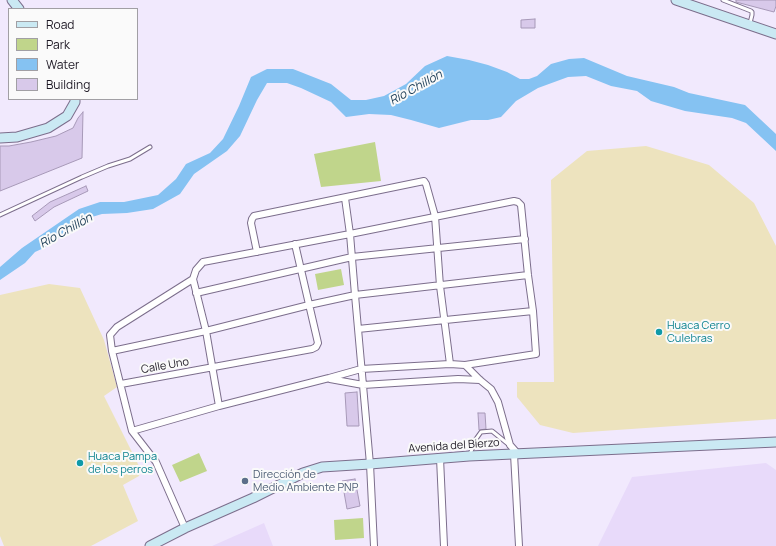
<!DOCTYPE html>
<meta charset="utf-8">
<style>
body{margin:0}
#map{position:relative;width:776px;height:546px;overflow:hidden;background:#f1e9fd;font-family:Manrope,sans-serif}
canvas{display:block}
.legend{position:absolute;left:8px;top:8px;width:130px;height:92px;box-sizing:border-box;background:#fafafa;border:1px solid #a19fa4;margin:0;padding:5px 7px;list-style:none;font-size:12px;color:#1c1723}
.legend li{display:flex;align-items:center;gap:8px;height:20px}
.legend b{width:20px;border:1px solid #a19fa4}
</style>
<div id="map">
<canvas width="776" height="546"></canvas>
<ul class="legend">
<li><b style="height:5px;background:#cae9f3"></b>Road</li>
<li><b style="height:11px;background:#c0d58b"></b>Park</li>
<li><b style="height:11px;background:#85c2f2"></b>Water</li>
<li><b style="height:11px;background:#d8c9ea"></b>Building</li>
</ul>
</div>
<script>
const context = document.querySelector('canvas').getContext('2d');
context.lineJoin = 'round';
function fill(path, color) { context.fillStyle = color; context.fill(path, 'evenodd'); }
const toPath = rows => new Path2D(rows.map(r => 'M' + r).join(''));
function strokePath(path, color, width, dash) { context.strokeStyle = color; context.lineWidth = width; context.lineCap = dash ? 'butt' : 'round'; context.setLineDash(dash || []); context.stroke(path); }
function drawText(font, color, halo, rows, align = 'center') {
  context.font = font + ' Manrope,sans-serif'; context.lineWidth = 4; context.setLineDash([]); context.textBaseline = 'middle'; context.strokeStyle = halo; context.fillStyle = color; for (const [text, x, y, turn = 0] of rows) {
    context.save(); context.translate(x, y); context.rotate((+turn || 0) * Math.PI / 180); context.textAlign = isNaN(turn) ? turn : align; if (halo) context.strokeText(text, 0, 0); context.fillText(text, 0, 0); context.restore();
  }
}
fill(toPath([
 [766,463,776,470,776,546,598,546,632,477],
 [264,523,273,546,212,546]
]), '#e8dafa');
fill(toPath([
 [375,142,381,181,321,187,314,154],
 [341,269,344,285,318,290,315,274],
 [199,453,207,471,180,482,172,465],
 [363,518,364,538,335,540,334,520]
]), '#c0d58b');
fill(toPath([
 [646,146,709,165,754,203,776,246,776,419,573,433,540,425,517,397,517,382,554,382,551,180,587,151],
 [49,284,80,288,104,340,117,387,104,396,141,470,139,476,123,485,138,521,91,546,4,546,0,536,0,295]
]), '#ede3be');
fill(toPath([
 [447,56,469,60,488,65,507,72,520,79,529,79,537,76,551,64,569,59,584,58,627,76,674,87,689,93,745,105,776,134,776,151,746,123,732,118,685,111,651,101,637,91,611,86,586,76,568,77,538,88,516,101,501,117,488,120,471,120,439,128,411,120,391,115,369,114,346,117,331,102,301,88,287,83,267,83,257,100,240,136,227,151,194,174,180,194,153,209,127,213,102,214,85,219,46,247,35,252,25,263,0,280,0,267,22,248,79,209,100,202,124,202,158,195,176,179,186,164,210,153,223,139,239,106,251,77,267,69,293,69,331,84,351,100,366,100,384,96,406,84,425,66]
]), '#85c2f2');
const building = toPath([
 [736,0,776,0,776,6,774,12,736,2,736,0],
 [535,19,535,28,521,28,521,20,535,19],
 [83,112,82,158,0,191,0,146,9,146,31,142,56,136,73,128,78,118,83,112],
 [86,186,88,191,54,207,35,221,32,216,50,202,86,186],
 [357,392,359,426,347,426,345,393,357,392],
 [478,413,485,413,486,429,479,430,478,413],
 [355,479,360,506,347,509,342,481,355,479]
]);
fill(building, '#d8c9ea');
strokePath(building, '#a799b8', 1);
const lane = toPath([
 [723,0,751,11,752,12,752,15,750,23],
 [0,215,82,177,108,166,130,159,150,147],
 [470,454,476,439,481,432,492,431,508,444]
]);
const street = toPath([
 [345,198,350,234,355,295,370,464,374,546],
 [257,252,251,223,252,219,254,216,424,181,426,184,435,216,440,286,450,364],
 [196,293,352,257,525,239],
 [358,329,533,311],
 [112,351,206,331,309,305,355,295,528,275],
 [330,379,363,385,458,379,480,380],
 [121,384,312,349,316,347,318,343,295,244],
 [219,406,206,331,193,279,196,270,203,262,350,234,514,201,518,202,521,205,528,275,533,311,536,354,465,365],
 [132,431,219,406,329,378,361,369,450,364,465,365,480,380,491,389,498,402,510,445,518,454],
 [514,454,519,546],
 [440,458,444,546],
 [185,528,156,462,132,431,112,351,110,335,117,327,193,279]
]);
const secondary = toPath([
 [12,0,19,9],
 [676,0,776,34],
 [0,138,17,137,48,128,67,116,75,102,75,99],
 [150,546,185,528,253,498,303,473,322,467,370,464,469,456,776,442]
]);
strokePath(lane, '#7c6e8c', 5);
strokePath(street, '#7c6e8c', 8);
strokePath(secondary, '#7c6e8c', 11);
strokePath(lane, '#fff', 3);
strokePath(street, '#fff', 6);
strokePath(secondary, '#cae9f3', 9);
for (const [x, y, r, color] of [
 [659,332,4,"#0f9aa8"],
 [80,463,4,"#0f9aa8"],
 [245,481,4,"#5c6f8a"]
]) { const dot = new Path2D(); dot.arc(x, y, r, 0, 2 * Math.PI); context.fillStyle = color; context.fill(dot); strokePath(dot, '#fafafa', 1.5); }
drawText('11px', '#0d838f', '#fafafa', [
 ["Huaca Cerro",667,326],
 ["Culebras",667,339],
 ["Huaca Pampa",88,457],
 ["de los perros",88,470]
], 'left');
drawText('11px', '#1c1723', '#fafafa', [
 ["Calle Uno",165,366,-10],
 ["Avenida del Bierzo",454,446,-4]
]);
drawText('11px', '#4e5e75', '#fafafa', [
 ["Dirección de",253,475],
 ["Medio Ambiente PNP",253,488]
], 'left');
drawText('italic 12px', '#1b3c55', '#fafafa', [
 ["Río Chillón",416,88,-29],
 ["Río Chillón",66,231,-29]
]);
</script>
